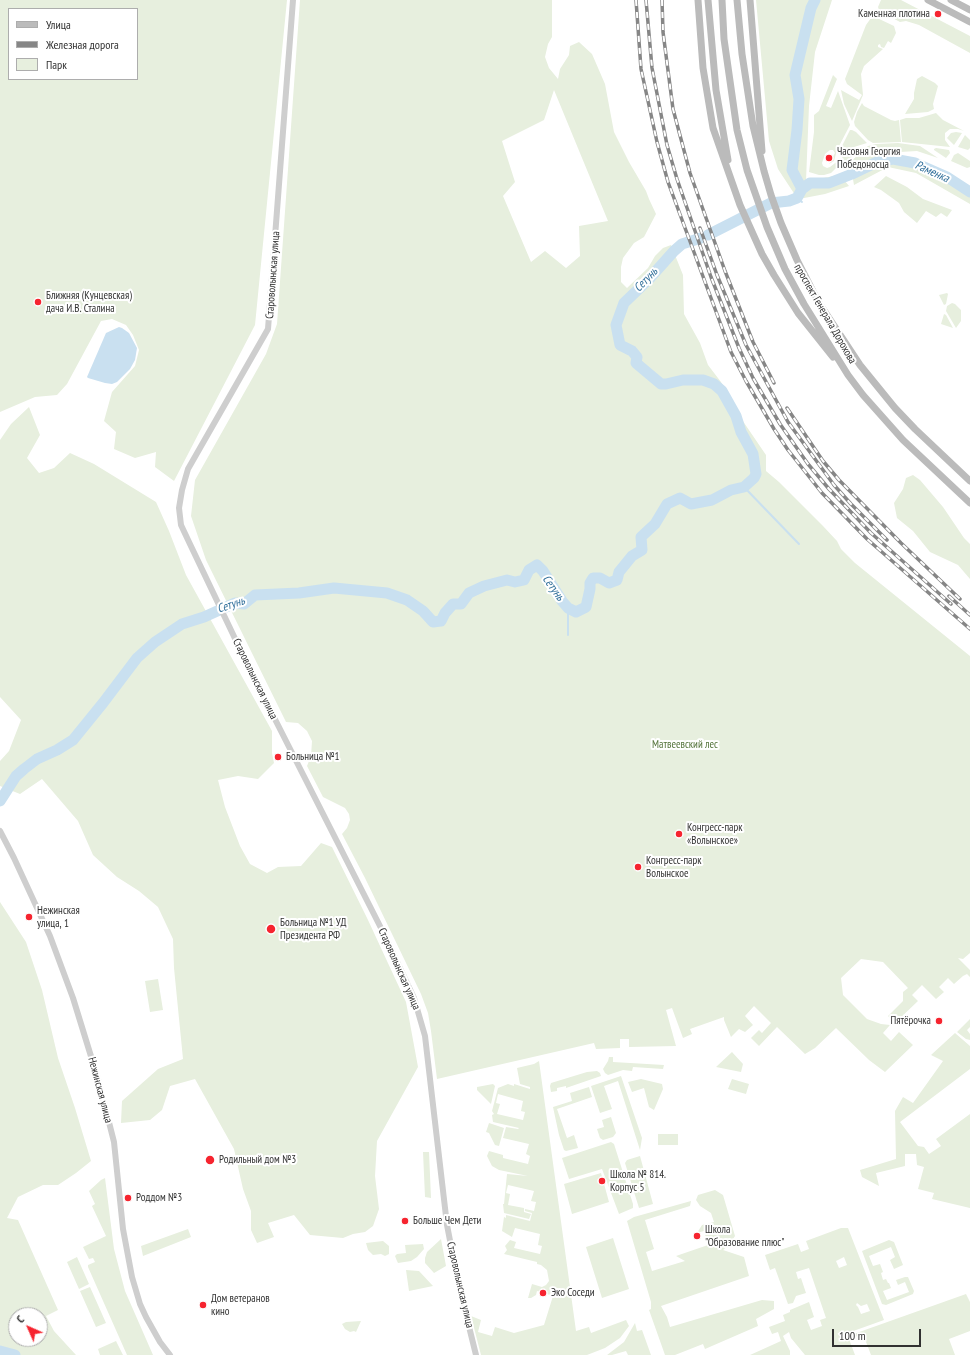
<!DOCTYPE html>
<meta charset="utf-8">
<style>
body{margin:0}
#map{position:relative;width:970px;height:1355px;overflow:hidden;background:#fff;font-family:"PT Sans Narrow",sans-serif}
canvas{display:block}
.legend{position:absolute;left:8px;top:8px;width:130px;height:72px;box-sizing:border-box;background:#fff;border:1px solid #adadad;margin:0;padding:5px 7px;list-style:none;font-size:12px;color:#313131}
.legend li{display:flex;align-items:center;gap:8px;height:20px}
.legend b{width:20px;border:1px solid #adadad}
.north{position:absolute;left:8px;top:1307px;width:40px;height:40px;box-sizing:border-box;background:#fff;border:1px solid #adadad;border-radius:50%;rotate:315deg;font-size:11px;font-weight:700;line-height:16px;text-align:center;color:#313131}
.north::after{content:'';display:block;margin:auto;width:14px;height:18px;background:#f6242f;clip-path:polygon(50% 0,100% 100%,50% 72%,0 100%)}
.scale{position:absolute;left:832px;top:1329px;width:89px;height:18px;box-sizing:border-box;border:2px solid #313131;border-top:0;padding-left:5px;font-size:12px;line-height:14px;white-space:nowrap;color:#313131;-webkit-text-stroke:3px #fff;paint-order:stroke}
</style>
<div id="map">
<canvas width="970" height="1355"></canvas>
<ul class="legend">
<li><b style="height:5px;background:#bbb"></b>Улица</li>
<li><b style="height:5px;background:#868686"></b>Железная дорога</li>
<li><b style="height:11px;background:#e7efde"></b>Парк</li>
</ul>
<div class="north">С</div>
<div class="scale">100 m</div>
</div>
<script>
const context = document.querySelector('canvas').getContext('2d');
context.lineJoin = 'round';
function fill(path, color) { context.fillStyle = color; context.fill(path, 'evenodd'); }
const toPath = rows => new Path2D(rows.map(r => 'M' + r).join(''));
function strokePath(path, color, width, dash) { context.strokeStyle = color; context.lineWidth = width; context.lineCap = dash ? 'butt' : 'round'; context.setLineDash(dash || []); context.stroke(path); }
function drawText(font, color, halo, rows, align = 'center') {
  context.font = font + ' "PT Sans Narrow",sans-serif'; context.lineWidth = 4; context.setLineDash([]); context.textBaseline = 'middle'; context.strokeStyle = halo; context.fillStyle = color; for (const [text, x, y, turn = 0] of rows) {
    context.save(); context.translate(x, y); context.rotate((+turn || 0) * Math.PI / 180); context.textAlign = isNaN(turn) ? turn : align; if (halo) context.strokeText(text, 0, 0); context.fillText(text, 0, 0); context.restore();
  }
}
fill(toPath([
 [0,0,287,0,255,325,174,481,155,467,156,452,135,458,114,449,116,432,104,421,112,392,135,366,139,350,133,335,126,325,112,319,101,321,67,384,57,395,35,397,0,412],
 [9,9,137,9,137,79,9,79],
 [300,0,552,0,552,37,548,44,545,57,549,68,558,79,560,69,569,55,570,46,579,42,592,54,605,84,614,132,629,162,646,191,649,199,656,214,644,237,634,243,623,258,621,267,621,282,627,288,648,268,655,256,663,248,671,245,683,275,684,314,700,343,708,365,721,382,736,411,766,455,766,471,779,482,823,526,837,541,841,549,855,563,970,656,970,953,963,959,958,958,970,970,970,977,967,974,963,976,954,984,948,978,939,987,944,992,936,999,922,985,912,995,918,1001,895,1023,888,1016,903,1001,903,992,908,988,883,962,861,959,841,978,843,995,867,1019,881,1024,890,1025,883,1033,891,1041,899,1032,913,1045,885,1072,869,1060,836,1028,815,1048,805,1054,777,1027,759,1046,751,1038,759,1030,762,1033,771,1023,754,1006,745,1016,753,1025,745,1032,739,1029,731,1037,724,1020,724,1017,690,1029,692,1034,683,1038,672,1008,666,1010,676,1046,629,1047,629,1039,620,1039,620,1048,596,1049,594,1043,437,1079,431,1031,428,1013,421,994,365,878,342,834,347,828,350,820,349,814,345,808,323,797,307,766,311,756,312,741,307,731,298,723,286,722,206,560,191,516,195,480,266,354,277,324],
 [554,90,608,221,579,226,580,256,566,268,545,251,531,262,503,196,515,182,502,141,544,120],
 [756,0,832,0,815,52,809,106,806,181,840,175,849,186,825,194,799,199,797,198,778,169,769,141],
 [881,0,901,0,970,36,970,53,919,25,906,21,900,22,883,13,879,10,878,7],
 [875,17,894,26,896,33,891,43,888,41,884,48,881,47,880,44,878,45,878,47,883,49,864,66,861,74,863,95,852,121,844,104,841,90,859,100,862,95,847,84,845,79,866,25,871,18],
 [833,75,837,79,826,106,831,108,838,91,850,125,837,150,834,161,829,164,835,153,833,150,830,150,825,154,822,163,823,166,827,168,830,167,852,150,862,147,845,164,837,167,831,173,824,175,819,175,809,172,814,132,814,115,819,111],
 [922,76,935,83,938,86,933,104,934,109,928,112,905,114,914,99,914,93,917,79],
 [862,103,864,106,891,120,895,121,899,120,901,142,873,143,868,140,855,126,854,122,857,112],
 [936,113,943,120,964,131,958,129,950,129,945,133,945,140,950,147,902,142,900,120,906,118,919,118],
 [850,130,852,130,856,132,867,143,854,147,839,156,839,152],
 [956,132,962,133,954,145,947,138,951,133],
 [965,135,970,140,970,148,968,150,958,147],
 [898,143,920,146,938,158,917,151,900,152,869,160,849,163,868,146,876,144],
 [936,148,949,150,950,153,946,158,934,150,934,149],
 [958,153,970,161,970,167,967,168,951,161,954,155],
 [893,159,915,163,947,177,970,192,970,204,916,173,888,167,854,185,852,174,877,162],
 [886,176,907,187,923,199,952,210,947,217,941,213,936,217,926,211,917,223,904,212,899,203,881,190,874,187],
 [947,293,948,294,946,304,944,305,939,295],
 [952,303,955,304,961,310,961,321,956,328,946,311,947,306],
 [944,314,946,315,953,328,941,324],
 [29,407,40,435,27,458,39,473,54,468,70,453,94,464,156,502,169,531,186,575,272,731,272,753,274,763,258,779,238,776,218,780,225,807,240,846,250,864,267,873,278,867,301,866,321,843,332,847,368,920,406,1002,418,1067,377,1141,375,1176,379,1209,373,1226,365,1232,353,1234,343,1238,310,1235,294,1215,268,1223,274,1237,257,1243,251,1230,251,1211,243,1189,234,1149,195,1079,170,1086,162,1110,150,1120,121,1123,122,1101,158,1069,183,1059,174,968,173,939,158,907,139,891,117,877,93,855,78,821,42,779,20,794,0,786,0,761,9,751,21,720,0,697,0,440,11,424],
 [913,475,920,480,943,507,964,538,970,544,970,579,958,565,930,552,913,531,897,518,894,503,903,489,906,478],
 [0,902,26,942,42,990,58,1058,75,1108,91,1161,76,1173,58,1185,43,1185,18,1197,7,1218,18,1220,58,1310,46,1316,54,1331,76,1355,0,1355],
 [16,1315,40,1315,40,1339,16,1339],
 [158,979,163,1010,150,1012,145,981],
 [970,1019,970,1027,967,1030,970,1034,970,1040,966,1039,957,1032],
 [955,1033,970,1046,970,1069,900,1122,918,1146,924,1147,929,1154,941,1146,936,1139,970,1114,970,1208,932,1199,934,1193,918,1189,924,1167,917,1165,916,1154,905,1154,905,1166,876,1173,879,1186,862,1177,860,1170,896,1159,895,1111,903,1097,913,1103,943,1061,931,1055],
 [732,1052,743,1064,741,1072,716,1067],
 [609,1057,613,1057,613,1062,664,1065,663,1069,633,1067,632,1071,623,1070,608,1075,605,1073,603,1069,608,1061],
 [539,1061,576,1331,589,1327,591,1333,626,1320,629,1326,620,1338,605,1348,587,1355,481,1355,471,1316,481,1320,478,1332,492,1336,495,1327,514,1333,544,1325,553,1296,537,1291,536,1295,531,1298,528,1298,532,1284,542,1287,546,1285,549,1281,547,1270,541,1265,537,1264,537,1262,504,1254,507,1250,505,1246,510,1240,516,1242,514,1248,540,1254,542,1246,538,1245,540,1234,515,1228,512,1237,502,1231,504,1217,506,1218,506,1215,530,1221,532,1213,525,1211,525,1209,534,1211,536,1202,531,1201,534,1191,508,1185,506,1193,510,1194,508,1205,524,1208,524,1212,531,1214,529,1219,504,1213,503,1204,504,1204,507,1174,528,1176,499,1170,492,1166,487,1156,489,1151,503,1155,503,1158,528,1164,530,1156,526,1154,529,1144,503,1138,506,1127,518,1129,519,1128,493,1122,492,1115,494,1114,492,1111,498,1088,508,1084,514,1086,514,1084,530,1089,530,1087,520,1084,517,1068,534,1064],
 [498,1094,523,1101,521,1111,525,1112,523,1120,497,1114,500,1104,496,1103],
 [597,1071,600,1073,601,1076,566,1088,566,1086,557,1088,557,1091,551,1092,550,1086,551,1083,587,1072],
 [621,1076,642,1138,640,1150,618,1081,604,1086,612,1109,600,1113,591,1086],
 [641,1079,662,1084,663,1089,654,1110,649,1107,644,1088,632,1092,628,1082],
 [732,1079,749,1084,746,1094,728,1089],
 [493,1084,495,1086,491,1104,477,1090,477,1087],
 [589,1087,592,1097,557,1109,567,1138,574,1135,578,1148,566,1151,564,1150,559,1135,553,1107,572,1101,570,1093],
 [611,1117,616,1133,613,1137,603,1140,600,1138,597,1129,604,1127,602,1120],
 [489,1123,504,1128,499,1146,495,1145,489,1133,486,1132],
 [658,1134,678,1134,678,1145,658,1145],
 [611,1142,614,1144,633,1204,633,1208,619,1214,602,1169,569,1179,562,1158],
 [423,1152,429,1152,431,1198,425,1197],
 [640,1156,653,1204,639,1208,625,1163,627,1160],
 [601,1173,609,1202,572,1214,564,1184],
 [105,1178,114,1249,125,1291,153,1355,127,1355,88,1267,88,1265,95,1262,93,1258,89,1259,83,1247,106,1236,92,1206,95,1204,89,1191,101,1180],
 [715,1190,723,1195,735,1236,730,1244,723,1250,744,1257,749,1276,661,1306,667,1317,670,1327,762,1300,774,1301,774,1309,756,1319,758,1326,705,1349,703,1344,675,1355,665,1355,649,1310,651,1309,651,1302,627,1221,634,1217,691,1201,690,1206,645,1220,654,1249,646,1252,652,1271,685,1261,676,1256,708,1245,704,1231,697,1233,702,1225,714,1222,711,1213,700,1206,696,1200,698,1195],
 [841,1228,848,1228,884,1320,845,1334,848,1336,966,1294,970,1302,970,1331,949,1339,955,1355,871,1355,863,1334,849,1339,855,1355,805,1355,791,1338,789,1332,783,1336,790,1351,790,1355,750,1355,781,1341,778,1332,772,1334,769,1327,785,1321,783,1315,790,1312,790,1310,809,1302,814,1317,807,1320,811,1330,822,1326,820,1320,826,1318,809,1268,796,1272,798,1279,801,1278,806,1293,796,1296,793,1303,788,1304,775,1268,770,1270,765,1255,798,1244,801,1252,809,1249,806,1241],
 [844,1257,847,1265,839,1268,836,1261],
 [857,1303,861,1306,867,1304,870,1311,861,1314,858,1307,856,1305],
 [188,1229,191,1237,143,1256,141,1246],
 [613,1238,629,1289,602,1298,586,1247],
 [441,1239,446,1266,434,1273,425,1263,425,1258,427,1252],
 [889,1240,894,1242,903,1265,894,1269,890,1260,895,1257,891,1247,869,1256,873,1266,880,1264,883,1272,881,1273,883,1280,886,1279,888,1283,889,1283,891,1288,883,1291,887,1300,909,1292,905,1282,898,1285,896,1280,905,1277,908,1277,914,1291,913,1294,886,1305,882,1304,862,1251],
 [383,1241,389,1246,389,1254,385,1256,381,1254,373,1255,368,1250,366,1243],
 [423,1244,424,1249,417,1257,411,1261,398,1263,397,1261,395,1256,397,1254,406,1253,405,1245],
 [77,1257,89,1284,79,1289,67,1262],
 [406,1270,419,1271,433,1286,409,1291],
 [90,1287,106,1323,96,1327,80,1291],
 [361,1321,356,1332,354,1331,350,1332,345,1329,342,1324,346,1322],
 [635,1323,637,1331,642,1330,651,1355,628,1355,626,1351,612,1355,607,1355,624,1342],
 [116,1341,123,1355,100,1355,98,1349]
]), '#e7efde');
fill(toPath([
 [119,327,122,328,129,333,137,348,135,360,130,369,117,382,112,384,105,383,88,378,87,377,106,333]
]), '#c9e0f0');
strokePath(toPath([
 [797,198,802,202],
 [744,487,799,544],
 [568,635,568,608]
]), '#c9e0f0', 2);
strokePath(toPath([
 [802,189,810,183,829,183,852,174,877,162,893,159,915,163,947,177,970,192],
 [708,235,771,203,789,201,797,198,802,189,792,170,797,130,799,99,795,75,811,8,815,0],
 [0,801,16,776,24,769,37,759,57,750,73,740,103,703,137,658,155,642,182,624,204,617,235,603,244,604,255,595,299,593,334,588,387,593,407,600,423,611,433,622,441,621,445,613,453,604,461,604,469,593,484,586,507,580,515,582,524,580,529,570,537,565,543,571,562,601,568,608,576,612,586,607,590,589,590,583,593,578,600,578,609,583,617,580,619,572,632,556,642,550,641,537,655,524,667,504,680,498,691,504,712,500,731,490,744,487,754,478,756,474,753,454,741,432,736,416,722,391,714,384,703,380,683,380,666,384,661,384,636,363,637,357,632,351,620,345,616,325,624,303,649,279,674,251,682,244,701,238],
 [0,1351,15,1355]
]), '#c9e0f0', 11);
strokePath(toPath([
 [293,0,268,329,188,469,182,490,179,508,181,525,189,542,250,670,383,932,414,998,425,1036,447,1225,458,1282,476,1355],
 [0,831,14,858,50,936,73,998,98,1079,114,1142,123,1229,132,1277,140,1304,146,1317,160,1342,170,1355]
]), '#cecece', 6);
strokePath(toPath([
 [698,0,703,68,713,128,740,205,762,254,774,275,798,313,833,357],
 [708,0,716,90,728,160],
 [722,0,724,39,737,130,747,170,767,227,785,269,804,304,848,375,863,395,903,440,970,503],
 [737,0,742,54,753,126,764,171,771,195,781,223,797,260,819,303,860,365,895,408,915,429,970,481],
 [750,0,762,151],
 [928,0,970,22],
 [951,0,970,10]
]), '#bbb', 7);
const rail = toPath([
 [636,0,641,69,657,142,668,182,731,352,746,381,774,429,788,450,822,493,867,539,970,629],
 [646,0,652,68,667,145,677,179,711,277,739,348,753,378,780,424,808,464,829,489,871,533,951,604],
 [662,0,663,32,673,109,690,173,725,271,753,342,774,383],
 [700,228,717,275,746,345,788,422,834,485,851,504,887,540],
 [787,408,823,461,839,480,901,543,960,599],
 [949,596,970,615]
]);
strokePath(rail, '#868686', 3.5);
strokePath(rail, '#fff', 2, [6]);
for (const [x, y, r, color] of [
 [938,14,4,"#f6242f"],
 [829,158,4,"#f6242f"],
 [38,302,4,"#f6242f"],
 [278,757,4,"#f6242f"],
 [679,834,4,"#f6242f"],
 [638,867,4,"#f6242f"],
 [29,917,4,"#f6242f"],
 [271,929,5,"#f6242f"],
 [939,1021,4,"#f6242f"],
 [210,1160,5,"#f6242f"],
 [602,1181,4,"#f6242f"],
 [128,1198,4,"#f6242f"],
 [405,1221,4,"#f6242f"],
 [697,1236,4,"#f6242f"],
 [543,1293,4,"#f6242f"],
 [203,1305,4,"#f6242f"]
]) { const dot = new Path2D(); dot.arc(x, y, r, 0, 2 * Math.PI); context.fillStyle = color; context.fill(dot); strokePath(dot, '#fff', 1.5); }
drawText('11px', '#313131', '#fff', [
 ["Каменная плотина",930,14,"right"],
 ["Часовня Георгия",837,152],
 ["Победоносца",837,165],
 ["Ближняя (Кунцевская)",46,296],
 ["дача И.В. Сталина",46,309],
 ["Больница №1",286,757],
 ["Конгресс-парк",687,828],
 ["«Волынское»",687,841],
 ["Конгресс-парк",646,861],
 ["Волынское",646,874],
 ["Нежинская",37,911],
 ["улица, 1",37,924],
 ["Больница №1 УД",280,923],
 ["Президента РФ",280,936],
 ["Пятёрочка",931,1021,"right"],
 ["Родильный дом №3",219,1160],
 ["Школа № 814.",610,1175],
 ["Корпус 5",610,1188],
 ["Роддом №3",136,1198],
 ["Больше Чем Дети",413,1221],
 ["Школа",705,1230],
 ["\"Образование плюс\"",705,1243],
 ["Эко Соседи",551,1293],
 ["Дом ветеранов",211,1299],
 ["кино",211,1312]
], 'left');
drawText('11px', '#313131', '#fff', [
 ["Староволынская улица",273,275,-86],
 ["проспект Генерала Дорохова",825,314,60],
 ["Староволынская улица",255,679,64],
 ["Староволынская улица",399,969,66],
 ["Нежинская улица",100,1090,75],
 ["Староволынская улица",460,1285,77]
]);
drawText('11px', '#527239', '#fff', [
 ["Матвеевский лес",685,745]
]);
drawText('italic 12px', '#35729c', '#fff', [
 ["Раменка",932,172,24],
 ["Сетунь",646,280,-46],
 ["Сетунь",553,588,55],
 ["Сетунь",231,605,-19]
]);
</script>
